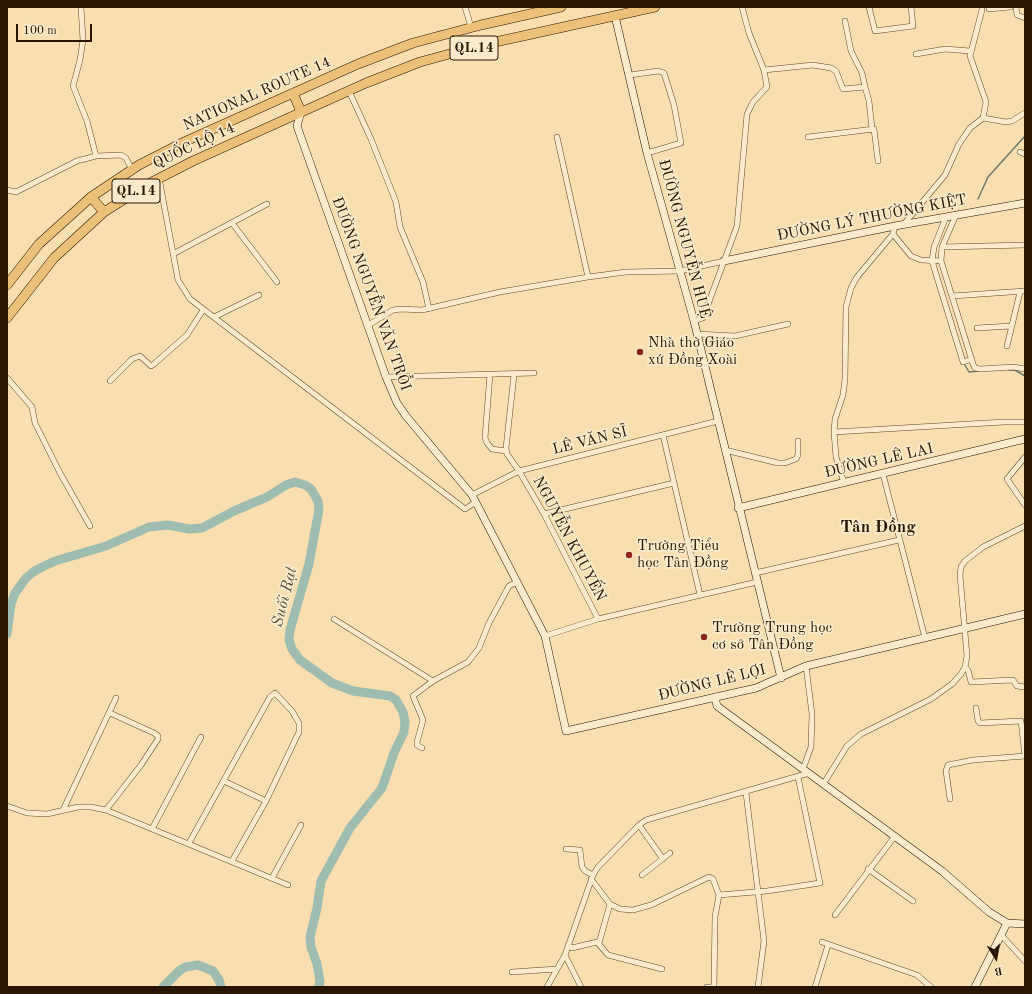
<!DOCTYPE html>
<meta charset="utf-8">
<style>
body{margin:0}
#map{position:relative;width:1032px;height:994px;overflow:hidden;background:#f9dfb0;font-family:"Old Standard TT",serif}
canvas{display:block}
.frame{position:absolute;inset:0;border:8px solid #281602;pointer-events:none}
.north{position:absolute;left:976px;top:938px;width:40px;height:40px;-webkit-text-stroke:3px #fbeacc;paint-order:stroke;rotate:169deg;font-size:11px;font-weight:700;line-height:16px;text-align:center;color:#281602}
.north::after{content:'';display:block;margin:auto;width:14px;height:18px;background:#281602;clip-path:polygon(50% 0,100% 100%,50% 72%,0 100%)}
.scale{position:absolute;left:16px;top:24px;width:76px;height:18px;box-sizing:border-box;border:2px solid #281602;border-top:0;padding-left:5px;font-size:12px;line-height:14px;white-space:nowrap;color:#281602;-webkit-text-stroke:3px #fbeacc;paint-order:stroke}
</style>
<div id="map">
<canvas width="1032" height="994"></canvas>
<div class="frame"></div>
<div class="north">B</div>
<div class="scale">100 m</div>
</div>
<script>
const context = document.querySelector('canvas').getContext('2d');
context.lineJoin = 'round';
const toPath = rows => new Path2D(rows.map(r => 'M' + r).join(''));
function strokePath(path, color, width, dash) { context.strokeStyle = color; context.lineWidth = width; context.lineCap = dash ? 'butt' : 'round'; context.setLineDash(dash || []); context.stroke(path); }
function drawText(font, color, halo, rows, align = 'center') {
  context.font = font + ' "Old Standard TT",serif'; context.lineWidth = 3.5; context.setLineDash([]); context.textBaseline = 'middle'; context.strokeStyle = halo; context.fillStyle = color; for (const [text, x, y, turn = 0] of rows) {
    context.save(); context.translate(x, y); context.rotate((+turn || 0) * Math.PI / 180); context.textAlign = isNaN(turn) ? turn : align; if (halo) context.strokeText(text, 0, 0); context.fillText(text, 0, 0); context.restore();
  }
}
strokePath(toPath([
 [978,199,988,177,1025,136],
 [965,365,969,372,979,371],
 [1009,370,1015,370,1025,376]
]), '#6f7a6a', 1.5);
strokePath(toPath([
 [7,634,11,604,15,593,26,578,36,570,55,561,106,546,149,527,168,525,189,529,202,528,234,511,267,497,286,485,295,482,305,485,311,489,318,501,319,509,309,564,290,630,289,640,292,649,300,660,332,683,353,691,390,696,396,700,403,712,405,722,404,732,394,753,382,788,350,828,321,881,317,908,310,937,311,947,317,964,320,981,319,987],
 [163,987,179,971,185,967,198,965,213,971,219,980,221,987]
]), '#9ebcaf', 9);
const street = toPath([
 [81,7,83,40,80,60,73,86,87,121,96,156],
 [465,7,471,27],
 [742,7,749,33,764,70],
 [869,7,875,31,913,26,911,7],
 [1016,7,1017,15,1025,18],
 [989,9,1010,7],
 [982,10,970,56,986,102,983,118],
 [845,21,851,51,862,73,865,87],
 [916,54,945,49,970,51],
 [630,75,658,71,664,73,674,105,681,143,647,153],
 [349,91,371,139,396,202,400,227,423,282,429,309],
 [557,137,588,277],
 [808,137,874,129,878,161],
 [1020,152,1025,154],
 [159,178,178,280,190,299,465,509,476,502],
 [7,190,16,192,77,161,96,156,121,155,126,158,132,170],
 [956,215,942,247,941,261,973,364,975,368,980,369,1013,367,1025,369],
 [946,217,934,247,932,261,963,362,972,359],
 [232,223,277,282],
 [904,224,945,175,959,144,970,128,983,118,1006,122,1012,121,1025,113],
 [893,234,911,256,921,260,941,261],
 [942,247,1025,245],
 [173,254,267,204],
 [952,296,1025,291],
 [214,317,259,295],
 [694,321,703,318,737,226,747,114,753,102,767,87,764,70,813,65,831,68,836,71,843,89,865,87,869,101,872,129],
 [367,326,393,310,401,309,422,310,500,292,588,277,626,272,680,271,724,261],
 [977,328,1012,326],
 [697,334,735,336,788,324],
 [1007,346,1020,292],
 [490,374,485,438,487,443,492,449,506,451],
 [514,375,506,448,507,454,519,471,544,514,598,619],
 [386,377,534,373],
 [7,378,32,407,35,423,60,473,90,526],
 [110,381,132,359,140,356,151,366,154,364,187,335,203,310],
 [834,432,1004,422,1025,422],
 [663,435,700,595],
 [725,450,778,463,785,463,796,459,798,455,798,441],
 [1025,457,1007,479,1025,505],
 [883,474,925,638],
 [844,483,836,457,834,432,835,419,843,395,845,379,846,307,851,288,857,277,893,234,895,226],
 [472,495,519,471,718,421],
 [544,514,674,483],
 [755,573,899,540],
 [334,619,433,681],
 [545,636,598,619,757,582],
 [965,667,968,670,971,682,1013,680,1017,686,1025,687],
 [976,708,978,721,980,723,1021,721,1025,756],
 [422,748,417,745,417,742,423,720,413,696,433,681,468,662,479,648,489,623,509,586,517,582],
 [803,769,811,747,812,714,806,666],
 [224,781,266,801],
 [824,783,847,746,861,734,931,699,952,684,961,674,965,667,967,656,960,575,961,567,965,561,983,547,1025,526],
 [746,793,764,941,758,987],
 [950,799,946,771,948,765,973,760,1025,756],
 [7,806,27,813,47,814,78,807,91,807,106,810,288,885],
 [63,810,116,698],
 [106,810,141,765,158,739,158,736,154,733,110,713],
 [639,825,663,859],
 [152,829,201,737],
 [189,843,270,697,275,693,292,711,299,723,299,732,266,801,232,861],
 [566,849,580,850,582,867,585,871,593,875],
 [868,869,913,901],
 [642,875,670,853],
 [272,878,301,825],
 [591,879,610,904,620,909,633,910,651,905,709,877,713,879,719,895],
 [835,915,895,836],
 [1002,936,1025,961],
 [822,942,917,975,931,987],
 [599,943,610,904],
 [568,945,572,948,597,942,608,955,662,969],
 [565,955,581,987],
 [512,972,557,969],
 [547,987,565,955,593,875,598,867,639,825,646,820,809,773],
 [707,987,714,987],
 [714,987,715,917,719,895,767,891,820,883,798,777],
 [815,987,828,945]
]);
const secondary = toPath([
 [615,16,647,153,694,321,781,678],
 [301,112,297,126,386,377,397,403,406,416,472,495,545,636,566,731,756,688,806,666,1025,614],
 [724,261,895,226,1025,203],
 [738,508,1025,439],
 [715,697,717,706,942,871,989,912,1007,923,1025,924],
 [975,987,1007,923]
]);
const highway = toPath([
 [293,93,301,112],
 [91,197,104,212],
 [7,285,39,244,91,197,139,165,184,142,358,64,413,43,481,25,561,7],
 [7,318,54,258,104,212,150,183,193,161,366,83,420,62,486,44,655,7]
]);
strokePath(street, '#5c482e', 6);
strokePath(secondary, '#281602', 8);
strokePath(highway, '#281602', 10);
strokePath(street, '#fbeacc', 5);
strokePath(secondary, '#fbeacc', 7);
strokePath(highway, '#ecc078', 9);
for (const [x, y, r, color] of [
 [640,352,4,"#8f2418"],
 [629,555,4,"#8f2418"],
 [704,637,4,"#8f2418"]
]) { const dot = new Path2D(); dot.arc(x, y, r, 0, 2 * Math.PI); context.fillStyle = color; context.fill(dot); strokePath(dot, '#fbeacc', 1.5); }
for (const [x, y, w] of [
 [474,48,48],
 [136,191,48]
]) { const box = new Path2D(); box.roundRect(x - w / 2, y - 12, w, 24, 3); context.fillStyle = '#fbeacc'; context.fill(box); strokePath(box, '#281602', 1); }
drawText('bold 14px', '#281602', null, [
 ["QL.14",474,48],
 ["QL.14",136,191]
]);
drawText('15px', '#281602', '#fbeacc', [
 ["NATIONAL ROUTE 14",257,94,-24],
 ["QUỐC LỘ 14",194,146,-25],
 ["ĐƯỜNG LÝ THƯỜNG KIỆT",872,218,-11],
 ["ĐƯỜNG NGUYỄN HUỆ",684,239,75],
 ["ĐƯỜNG NGUYỄN VĂN TRỖI",371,294,70],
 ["LÊ VĂN SĨ",590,441,-14],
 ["ĐƯỜNG LÊ LAI",879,461,-13],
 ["NGUYỄN KHUYẾN",569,539,62],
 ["ĐƯỜNG LÊ LỢI",712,683,-14]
]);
drawText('15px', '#281602', '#fbeacc', [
 ["Nhà thờ Giáo",648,343],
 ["xứ Đồng Xoài",648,360],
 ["Trường Tiểu",637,546],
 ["học Tân Đồng",637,563],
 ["Trường Trung học",712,628],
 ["cơ sở Tân Đồng",712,645]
], 'left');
drawText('italic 16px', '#51503f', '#fbeacc', [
 ["Suối Rạt",285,597,-76]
]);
drawText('bold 17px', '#281602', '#fbeacc', [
 ["Tân Đồng",878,528]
]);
</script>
